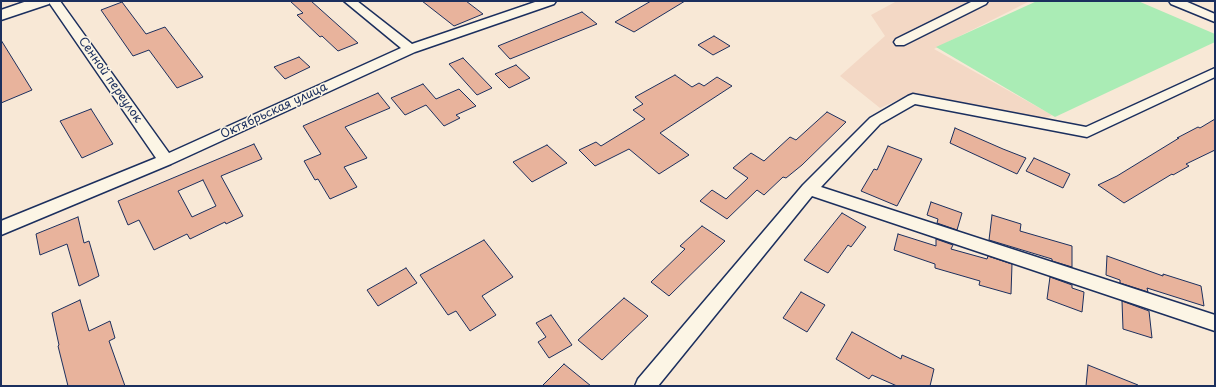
<!DOCTYPE html>
<meta charset="utf-8">
<style>
body{margin:0}
#map{position:relative;width:1216px;height:387px;overflow:hidden;background:#f8e8d6;font-family:"Playpen Sans",sans-serif}
canvas{display:block}
.frame{position:absolute;inset:0;border:2px solid #1b2f5e;pointer-events:none}
</style>
<div id="map">
<canvas width="1216" height="387"></canvas>
<div class="frame"></div>
</div>
<script>
const context = document.querySelector('canvas').getContext('2d');
context.lineJoin = 'round';
function fill(path, color) { context.fillStyle = color; context.fill(path, 'evenodd'); }
const toPath = rows => new Path2D(rows.map(r => 'M' + r).join(''));
function strokePath(path, color, width, dash) { context.strokeStyle = color; context.lineWidth = width; context.lineCap = dash ? 'butt' : 'round'; context.setLineDash(dash || []); context.stroke(path); }
function drawText(font, color, halo, rows, align = 'center') {
  context.font = font + ' "Playpen Sans",sans-serif'; context.lineWidth = 3; context.setLineDash([]); context.textBaseline = 'middle'; context.strokeStyle = halo; context.fillStyle = color; for (const [text, x, y, turn = 0] of rows) {
    context.save(); context.translate(x, y); context.rotate((+turn || 0) * Math.PI / 180); context.textAlign = isNaN(turn) ? turn : align; if (halo) context.strokeText(text, 0, 0); context.fillText(text, 0, 0); context.restore();
  }
}
fill(toPath([
 [897,1,1030,1,934,49,1052,115,1044,120,909,95,880,108,840,76,885,36,871,15]
]), '#f3d8c5');
fill(toPath([
 [1037,1,1138,1,1215,34,1215,42,1055,117,936,47]
]), '#aaecb5');
const building = toPath([
 [290,1,311,1,358,43,338,51,322,36,320,37,297,15,303,13,290,1],
 [422,1,466,1,483,14,454,26,422,1],
 [651,1,685,1,634,32,615,22,651,1],
 [122,2,146,34,165,27,203,77,177,88,149,50,133,56,101,10,122,2],
 [582,12,597,24,510,59,498,46,582,12],
 [714,36,730,46,713,55,698,45,714,36],
 [1,40,32,90,1,103,1,40],
 [299,57,310,67,285,79,274,67,299,57],
 [463,58,492,88,477,95,449,64,463,58],
 [516,65,530,78,509,88,495,74,516,65],
 [675,75,692,87,699,83,704,86,717,77,732,86,660,133,689,155,659,174,629,149,595,166,579,150,596,142,601,146,645,119,633,110,643,104,635,97,675,75],
 [423,84,436,99,459,89,476,106,456,115,460,118,444,126,426,105,405,115,391,98,423,84],
 [378,93,390,108,345,127,367,158,344,167,357,187,330,199,318,179,315,180,304,161,321,154,303,126,378,93],
 [91,109,113,144,82,158,60,121,91,109],
 [827,112,846,122,802,165,786,178,783,177,764,195,757,190,727,219,700,201,712,190,726,199,748,178,733,168,751,153,764,161,790,137,796,140,827,112],
 [1215,119,1215,150,1186,164,1189,166,1173,175,1172,174,1124,203,1098,185,1117,176,1179,138,1177,138,1198,127,1200,128,1215,119],
 [955,128,1003,149,1026,158,1017,174,950,143,955,128],
 [254,144,262,159,221,176,243,216,226,224,225,222,190,239,187,234,154,250,139,220,128,225,118,201,254,144],
 [203,180,216,206,192,217,178,191,203,180],
 [547,145,567,163,532,182,513,162,547,145],
 [888,146,922,159,897,206,861,191,874,169,877,170,888,146],
 [1034,158,1070,174,1063,188,1026,171,1034,158],
 [931,202,962,213,957,230,937,223,938,219,927,215,931,202],
 [842,213,866,227,851,247,848,245,828,273,804,260,842,213],
 [992,215,1021,224,1020,231,1072,246,1072,267,1052,261,1052,259,989,240,992,215],
 [78,217,84,243,89,241,99,276,79,286,67,244,40,255,36,234,78,217],
 [702,226,725,241,669,296,651,282,685,249,680,246,702,226],
 [898,234,936,246,936,239,953,245,951,249,987,259,988,256,1012,264,1011,294,979,285,980,281,935,268,935,264,894,250,898,234],
 [484,240,513,277,482,296,496,315,470,331,456,311,448,315,420,275,484,240],
 [1107,256,1163,276,1163,274,1201,286,1204,306,1147,288,1148,292,1120,283,1120,280,1106,275,1107,256],
 [406,268,417,283,378,306,367,290,406,268],
 [1050,277,1072,285,1072,288,1084,292,1082,312,1047,299,1050,277],
 [801,292,825,305,807,332,783,318,801,292],
 [624,298,648,316,602,360,578,340,624,298],
 [80,300,89,331,110,321,115,338,109,341,125,386,68,386,58,346,59,345,52,313,80,300],
 [1122,301,1149,311,1152,338,1123,329,1122,301],
 [551,315,572,345,549,358,538,342,546,337,536,323,551,315],
 [852,332,901,359,902,355,934,369,930,386,897,386,872,375,869,379,836,359,852,332],
 [564,364,591,386,542,386,564,364],
 [1088,365,1138,385,1138,386,1086,386,1088,365]
]);
fill(building, '#e8b39c');
strokePath(building, '#1b2f5e', 1);
const minor = toPath([
 [48,1,60,1,169,153,401,48,344,1,357,1,412,44,538,1,556,1,554,4,415,52,171,164,1,235,1,221,156,158,48,1],
 [973,1,988,1,986,4,904,45,896,45,894,42,896,39,973,1],
 [1169,1,1185,1,1215,14,1215,22,1171,4,1169,1],
 [1215,68,1215,77,1087,137,915,104,880,124,821,187,1215,315,1215,331,812,196,658,386,635,386,638,379,803,185,870,118,908,96,913,94,1086,127,1215,68]
]);
const trunk = toPath([
 [27,1,51,1,49,4,1,20,1,10,27,1]
]);
strokePath(minor, '#1b2f5e', 3);
strokePath(trunk, '#1b2f5e', 3);
fill(minor, '#fcf5e5');
fill(trunk, '#fcf5e5');
drawText('12px', '#1b2f5e', '#fcf5e5', [
 ["Сенной переулок",110,80,55],
 ["Октябрьская улица",274,111,-25]
]);
</script>
